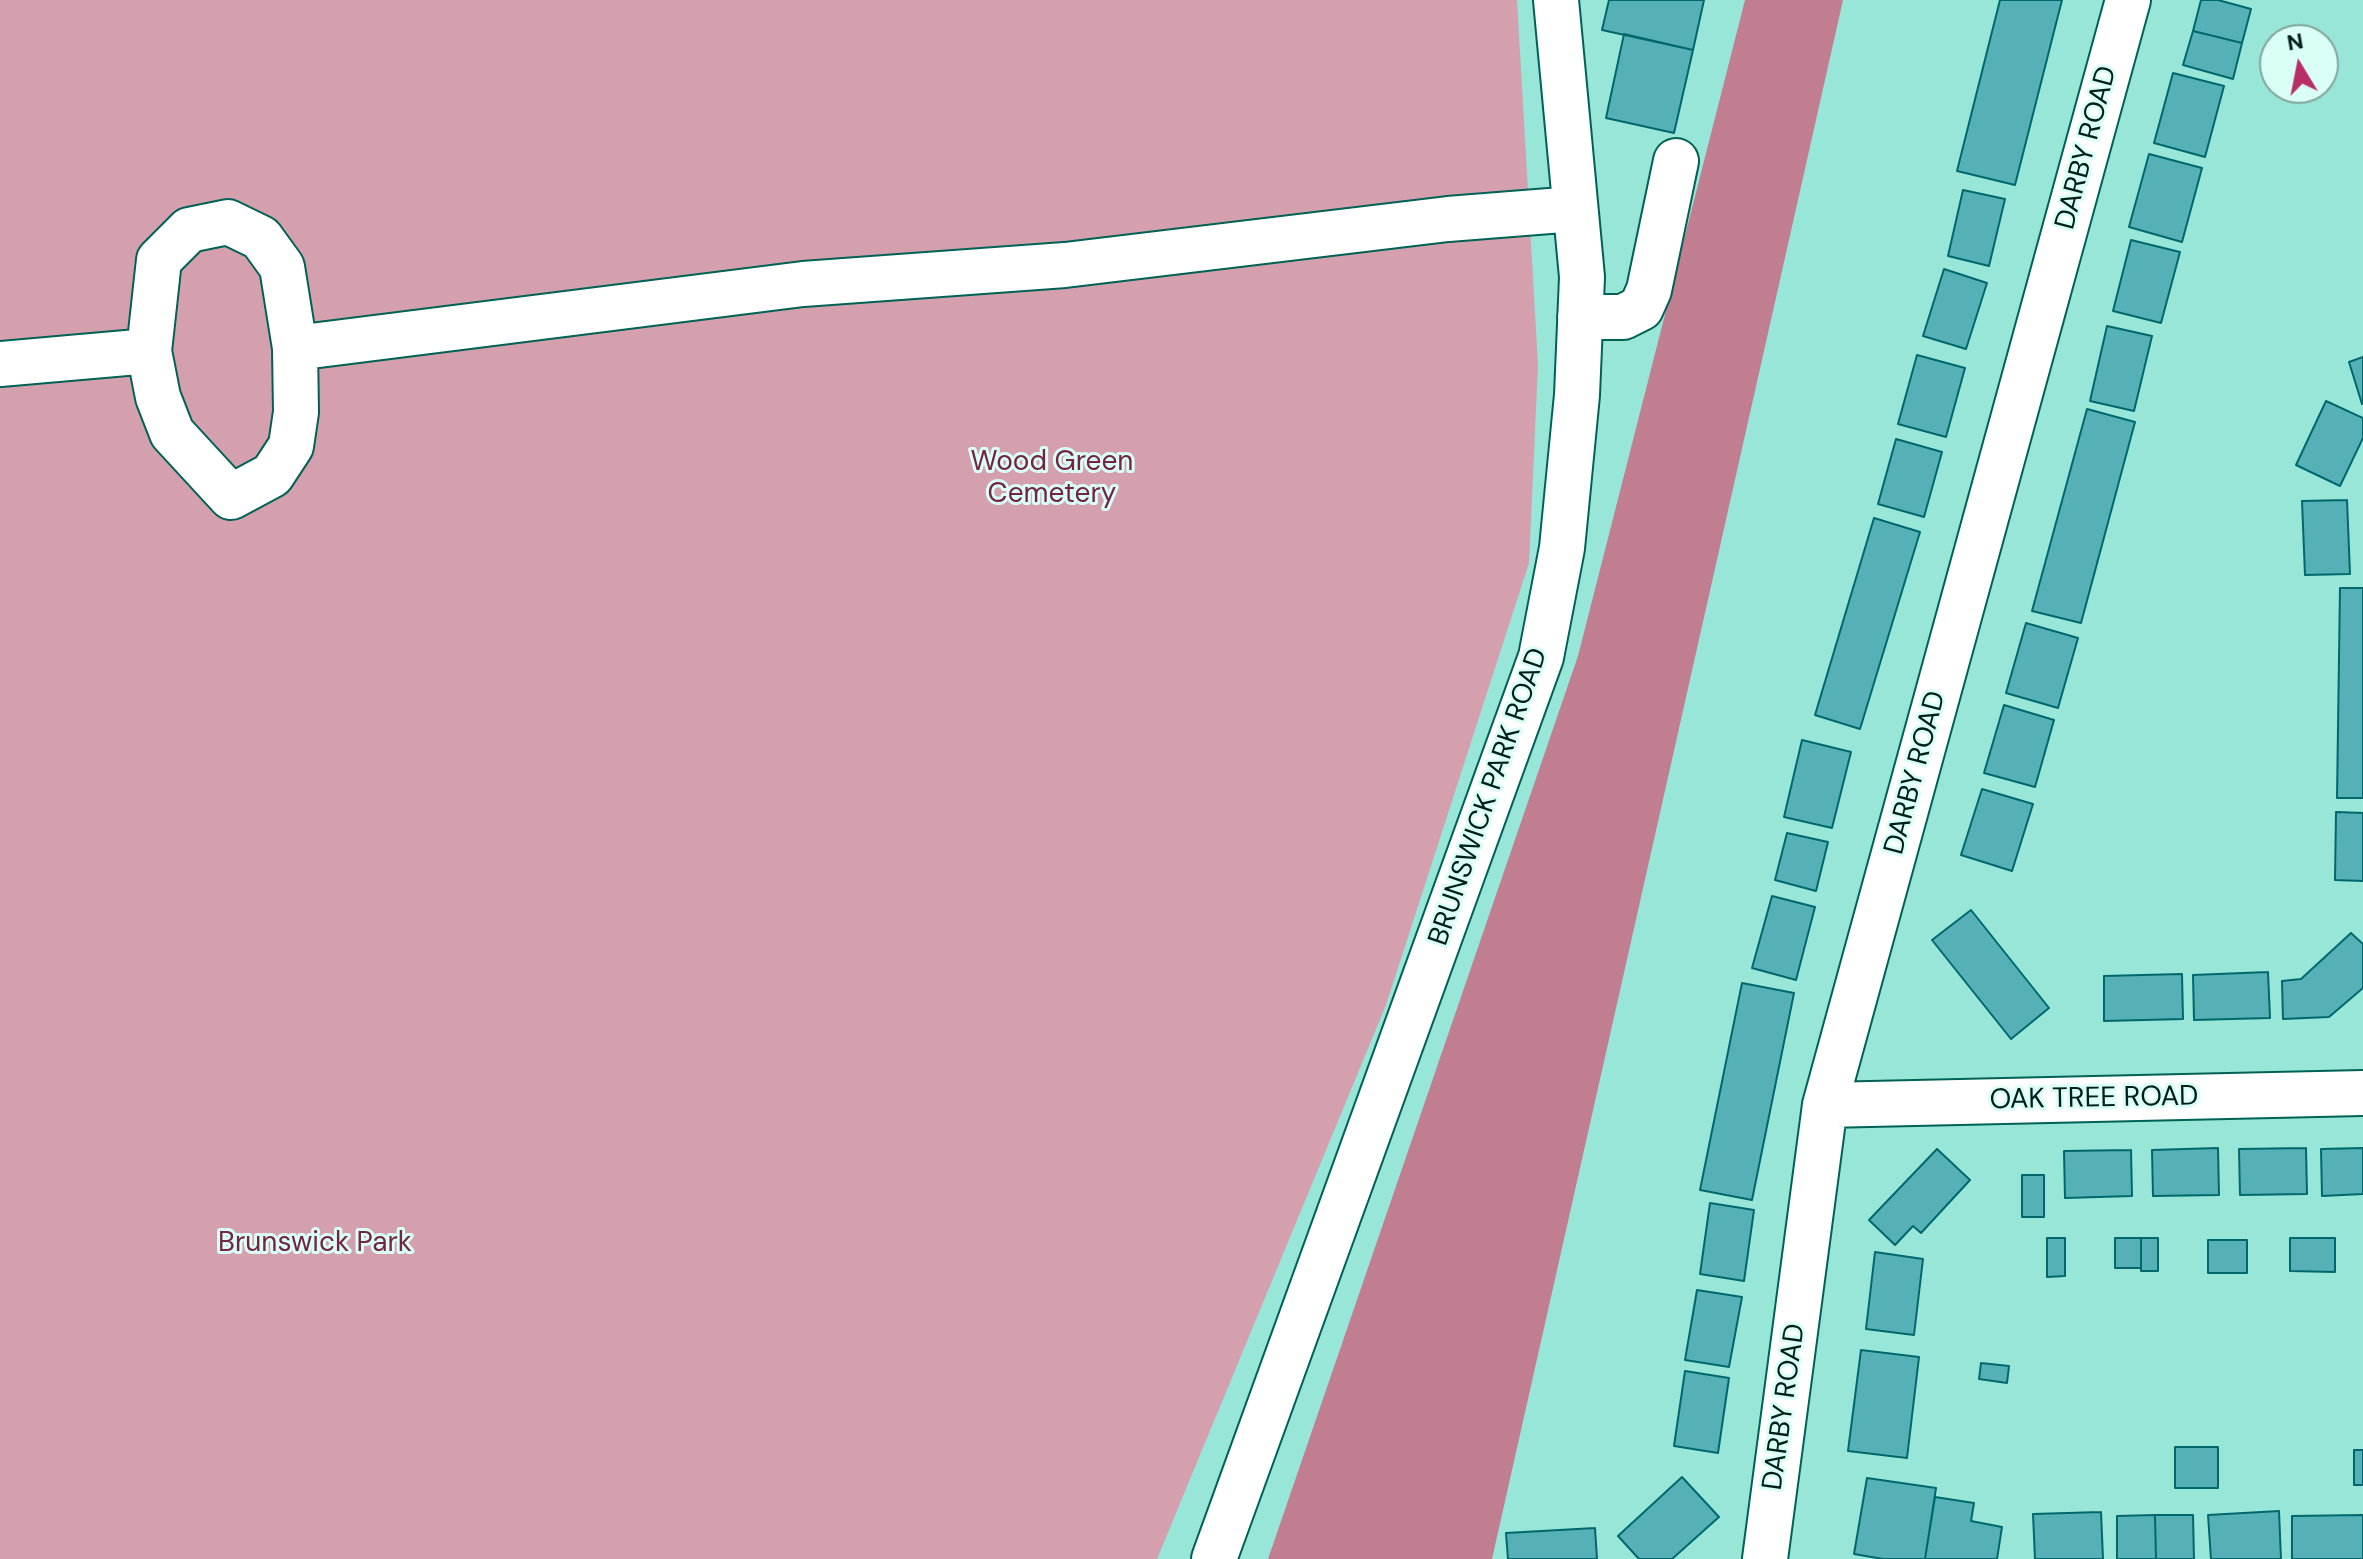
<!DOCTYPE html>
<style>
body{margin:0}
#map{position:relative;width:2363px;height:1559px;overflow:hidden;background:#98e6d7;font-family:"DM Sans",sans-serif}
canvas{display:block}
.north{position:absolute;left:2259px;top:24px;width:80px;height:80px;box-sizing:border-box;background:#d9fff6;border:2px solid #82a59e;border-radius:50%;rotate:350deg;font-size:22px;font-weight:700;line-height:32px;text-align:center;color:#001f1a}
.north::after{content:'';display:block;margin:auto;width:28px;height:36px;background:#b92e67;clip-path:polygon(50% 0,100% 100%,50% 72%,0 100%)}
</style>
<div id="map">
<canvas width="2363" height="1559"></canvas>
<div class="north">N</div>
</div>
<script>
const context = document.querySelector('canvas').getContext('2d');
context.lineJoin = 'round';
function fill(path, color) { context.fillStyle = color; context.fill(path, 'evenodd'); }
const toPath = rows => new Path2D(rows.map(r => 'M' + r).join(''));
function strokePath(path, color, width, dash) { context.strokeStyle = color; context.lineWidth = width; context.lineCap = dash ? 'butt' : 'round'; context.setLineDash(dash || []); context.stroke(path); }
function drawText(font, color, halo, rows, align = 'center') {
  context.font = font + ' "DM Sans",sans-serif'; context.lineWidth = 6; context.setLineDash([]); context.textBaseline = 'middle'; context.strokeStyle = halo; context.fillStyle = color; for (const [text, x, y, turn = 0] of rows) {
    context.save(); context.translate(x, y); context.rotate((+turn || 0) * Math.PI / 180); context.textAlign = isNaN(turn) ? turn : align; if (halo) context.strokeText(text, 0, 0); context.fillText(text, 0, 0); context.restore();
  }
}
fill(toPath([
 [0,0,1517,0,1538,365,1529,563,1386,1005,1157,1559,0,1559]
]), '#d4a0ae');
fill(toPath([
 [1745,0,1843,0,1492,1559,1268,1559,1578,656]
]), '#c17e91');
const building = toPath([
 [1609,0,1704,0,1693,50,1602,30,1609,0],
 [2000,0,2062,0,2015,185,1957,171,2000,0],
 [2201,0,2218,0,2251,9,2242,43,2193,31,2201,0],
 [2193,31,2242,43,2233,79,2183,65,2193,31],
 [1624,34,1693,50,1674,133,1606,118,1624,34],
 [2173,73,2224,86,2205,157,2154,143,2173,73],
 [2149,154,2202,168,2182,242,2129,227,2149,154],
 [1963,190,2005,199,1989,266,1948,256,1963,190],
 [2131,240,2180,252,2161,323,2113,311,2131,240],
 [1944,269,1987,283,1966,349,1923,336,1944,269],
 [2107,326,2152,336,2134,411,2090,401,2107,326],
 [1917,355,1965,368,1946,437,1898,424,1917,355],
 [2363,357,2363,403,2362,404,2349,362,2363,357],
 [2326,401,2363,418,2363,438,2340,486,2296,465,2326,401],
 [2087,409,2135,422,2081,623,2032,611,2087,409],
 [1896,439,1942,452,1924,517,1878,504,1896,439],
 [2347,500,2350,574,2305,575,2302,501,2347,500],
 [1874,518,1920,532,1860,729,1815,715,1874,518],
 [2340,588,2363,588,2363,798,2337,798,2340,588],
 [2026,623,2078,638,2058,708,2006,693,2026,623],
 [2004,705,2054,720,2035,787,1984,773,2004,705],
 [1802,740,1851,752,1832,828,1784,817,1802,740],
 [1982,789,2033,804,2012,871,1961,855,1982,789],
 [2336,812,2363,813,2363,881,2335,880,2336,812],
 [1787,833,1828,842,1816,891,1775,880,1787,833],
 [1772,896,1815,907,1796,980,1752,968,1772,896],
 [1971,910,2049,1008,2011,1039,1932,940,1971,910],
 [2351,933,2363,944,2363,988,2329,1017,2283,1019,2282,981,2301,979,2351,933],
 [2268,972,2270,1018,2194,1020,2193,975,2268,972],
 [2182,974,2183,1019,2104,1021,2104,976,2182,974],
 [1742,983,1794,993,1752,1200,1700,1190,1742,983],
 [2218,1148,2219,1195,2153,1196,2152,1150,2218,1148],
 [2306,1148,2307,1194,2240,1195,2239,1149,2306,1148],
 [2363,1148,2363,1194,2322,1196,2321,1149,2363,1148],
 [1937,1149,1970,1180,1921,1233,1913,1226,1895,1245,1869,1220,1937,1149],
 [2131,1150,2132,1196,2065,1198,2064,1151,2131,1150],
 [2022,1175,2044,1175,2044,1217,2022,1217,2022,1175],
 [1710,1203,1754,1210,1744,1281,1700,1274,1710,1203],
 [2047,1238,2065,1238,2065,1276,2047,1277,2047,1238],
 [2115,1238,2141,1238,2141,1268,2115,1268,2115,1238],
 [2141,1238,2158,1238,2158,1271,2141,1271,2141,1238],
 [2290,1238,2335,1238,2335,1272,2290,1271,2290,1238],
 [2208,1240,2247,1240,2247,1273,2208,1273,2208,1240],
 [1875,1252,1923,1259,1914,1335,1866,1329,1875,1252],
 [1697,1290,1742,1297,1729,1367,1685,1360,1697,1290],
 [1861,1350,1919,1357,1907,1458,1848,1451,1861,1350],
 [1981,1363,2009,1366,2007,1383,1979,1379,1981,1363],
 [1685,1371,1729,1378,1718,1453,1674,1446,1685,1371],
 [2175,1447,2218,1447,2218,1488,2175,1488,2175,1447],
 [2354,1450,2363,1450,2363,1485,2354,1485,2354,1450],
 [1682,1477,1719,1517,1672,1559,1639,1559,1618,1536,1682,1477],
 [1867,1478,1936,1488,1925,1559,1883,1559,1854,1554,1867,1478],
 [1935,1497,1974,1503,1971,1521,2002,1527,1997,1559,1925,1559,1935,1497],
 [2279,1511,2281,1559,2211,1559,2208,1515,2279,1511],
 [2101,1512,2103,1559,2035,1559,2033,1514,2101,1512],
 [2155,1515,2156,1559,2117,1559,2117,1516,2155,1515],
 [2155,1515,2193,1515,2194,1559,2156,1559,2155,1515],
 [2363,1515,2363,1559,2292,1559,2292,1516,2363,1515],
 [1595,1528,1597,1559,1508,1559,1506,1533,1595,1528]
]);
fill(building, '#56b1b7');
strokePath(building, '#00686d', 2);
const minor = toPath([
 [1580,317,1623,317,1641,308,1649,290,1676,161],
 [149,351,158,397,172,433,231,497,272,475,291,446,296,412,295,348],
 [0,364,149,351,159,260,189,230,228,222,261,238,282,267,295,348,803,284,1065,265,1448,219,1575,209],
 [1825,1105,2363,1093],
 [1214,1559,1541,657,1562,548,1577,395,1582,277,1556,0],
 [1765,1559,1825,1105,2128,0]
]);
strokePath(minor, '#006155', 48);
strokePath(minor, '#fff', 44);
drawText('28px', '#001f1a', '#d9fff6', [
 ["DARBY ROAD",2087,148,-75],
 ["DARBY ROAD",1916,773,-75],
 ["BRUNSWICK PARK ROAD",1489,797,-71],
 ["OAK TREE ROAD",2094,1099,-1],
 ["DARBY ROAD",1785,1407,-82]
]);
drawText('28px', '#752342', '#d9fff6', [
 ["Wood Green",1052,463],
 ["Cemetery",1052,495],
 ["Brunswick Park",315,1244]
]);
</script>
